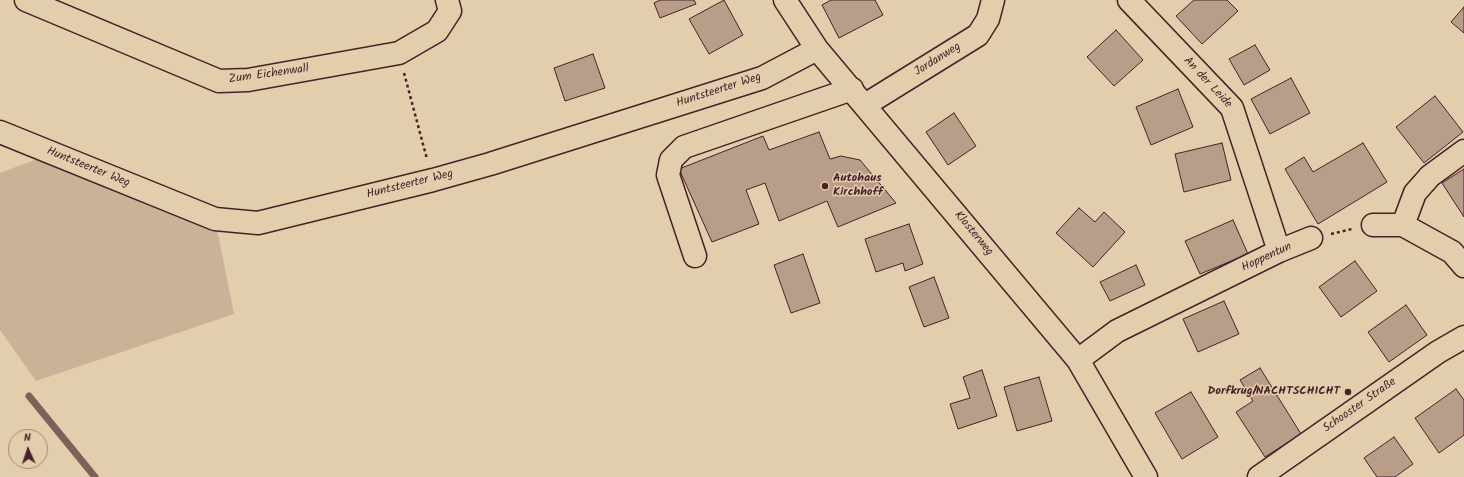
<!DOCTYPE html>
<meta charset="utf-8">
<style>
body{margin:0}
#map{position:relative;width:1464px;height:477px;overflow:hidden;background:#e2ceac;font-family:Kalam,sans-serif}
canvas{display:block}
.north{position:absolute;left:8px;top:429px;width:40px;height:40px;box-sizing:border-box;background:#e2ceac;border:1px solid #a58878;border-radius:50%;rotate:357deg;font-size:11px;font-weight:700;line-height:16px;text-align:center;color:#4a1f2b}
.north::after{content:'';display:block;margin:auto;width:14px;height:18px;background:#4a1f2b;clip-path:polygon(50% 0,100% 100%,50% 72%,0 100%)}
</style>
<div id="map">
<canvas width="1464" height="477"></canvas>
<div class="north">N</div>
</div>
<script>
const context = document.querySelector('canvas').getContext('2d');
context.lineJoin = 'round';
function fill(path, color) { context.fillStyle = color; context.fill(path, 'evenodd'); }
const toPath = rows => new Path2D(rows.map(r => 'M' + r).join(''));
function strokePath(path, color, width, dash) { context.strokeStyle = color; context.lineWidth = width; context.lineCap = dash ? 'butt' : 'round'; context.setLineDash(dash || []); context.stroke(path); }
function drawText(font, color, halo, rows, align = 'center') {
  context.font = font + ' Kalam,sans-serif'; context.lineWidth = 3; context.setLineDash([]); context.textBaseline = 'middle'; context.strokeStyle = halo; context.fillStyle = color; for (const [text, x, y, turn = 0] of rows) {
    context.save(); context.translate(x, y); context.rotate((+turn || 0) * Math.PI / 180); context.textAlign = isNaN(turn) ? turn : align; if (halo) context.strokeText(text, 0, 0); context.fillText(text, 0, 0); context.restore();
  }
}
fill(toPath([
 [53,153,215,219,234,314,36,381,0,330,0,173]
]), '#c9b297');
strokePath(toPath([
 [29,396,95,477]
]), '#815f5a', 7);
const building = toPath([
 [660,0,694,0,696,4,660,18,654,3,660,0],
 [724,0,743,35,709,54,689,19,724,0],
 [831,0,875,0,883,15,839,38,822,5,831,0],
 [1194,0,1227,0,1238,11,1202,44,1176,16,1194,0],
 [1464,7,1464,33,1451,22,1464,7],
 [1116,30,1143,60,1114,86,1087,57,1116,30],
 [1255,45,1270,70,1244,85,1229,59,1255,45],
 [593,54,605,88,565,101,554,68,593,54],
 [1291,78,1310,113,1270,134,1251,99,1291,78],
 [1178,89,1193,127,1151,145,1136,107,1178,89],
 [1435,96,1463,132,1424,163,1396,127,1435,96],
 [954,113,976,146,948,165,926,132,954,113],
 [819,132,830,159,841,156,860,160,896,203,838,227,827,201,779,221,765,183,746,190,759,224,712,242,679,169,763,136,769,150,819,132],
 [1222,143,1231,180,1184,192,1175,154,1222,143],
 [1363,143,1387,182,1318,224,1285,169,1304,157,1313,172,1363,143],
 [1464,169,1464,217,1442,183,1464,169],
 [1079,208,1095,222,1104,212,1125,232,1093,267,1056,233,1079,208],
 [1233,220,1248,254,1200,274,1185,241,1233,220],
 [909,224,923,264,905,271,903,263,876,272,865,239,909,224],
 [803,254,820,303,791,313,774,265,803,254],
 [1355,261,1377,291,1341,317,1319,287,1355,261],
 [1136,265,1145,285,1110,301,1100,282,1136,265],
 [934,277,949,318,924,327,909,287,934,277],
 [1224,301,1239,334,1198,352,1183,319,1224,301],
 [1406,305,1427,335,1389,362,1368,332,1406,305],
 [1260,368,1301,434,1265,457,1236,412,1253,401,1240,380,1260,368],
 [982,370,997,416,958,429,950,404,970,398,963,377,982,370],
 [1039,377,1052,421,1017,431,1004,387,1039,377],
 [1456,389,1464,400,1464,435,1439,453,1415,418,1456,389],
 [1191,392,1218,437,1182,459,1155,413,1191,392],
 [1394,437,1413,464,1395,477,1377,477,1364,458,1394,437]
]);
fill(building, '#b89d88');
strokePath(building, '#4a1f2b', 1);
const minor = toPath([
 [26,0,219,81,248,80,399,53,437,31,450,11,447,0],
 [785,0,817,49,1078,360,1146,477],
 [1129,0,1232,108,1279,251],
 [865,105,978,35,988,19,993,0],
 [0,132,215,219,258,223,433,180,490,164,762,78,817,49],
 [1373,225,1403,225,1452,252,1464,266],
 [1403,225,1415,193,1430,176,1464,151],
 [695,256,668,175,671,160,684,147,852,89],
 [1078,360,1117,331,1279,251,1311,238],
 [1259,477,1438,352,1464,337]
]);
strokePath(minor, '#4a1f2b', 25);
strokePath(toPath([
 [404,73,427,159],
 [1331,234,1352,229]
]), '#4a1f2b', 2.5, [3, 3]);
strokePath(minor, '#e2ceac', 22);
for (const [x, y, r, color] of [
 [825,186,4,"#4a1f2b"],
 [1348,392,4,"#4a1f2b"]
]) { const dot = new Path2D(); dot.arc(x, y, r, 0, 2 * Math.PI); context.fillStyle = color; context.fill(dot); strokePath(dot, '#e2ceac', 1.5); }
drawText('12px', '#4a1f2b', '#e2ceac', [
 ["Jordanweg",938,60,-32],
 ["Zum Eichenwall",269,75,-8],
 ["An der Leide",1207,83,47],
 ["Huntsteerter Weg",719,91,-18],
 ["Huntsteerter Weg",88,168,22],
 ["Huntsteerter Weg",410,185,-14],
 ["Klosterweg",973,234,50],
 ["Hoppentun",1267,258,-25],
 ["Schooster Straße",1360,406,-35]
]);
drawText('bold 12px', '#4a1f2b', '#e2ceac', [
 ["Autohaus",833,179],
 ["Kirchhoff",833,193],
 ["Dorfkrug/NACHTSCHICHT",1340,392,"right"]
], 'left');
</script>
